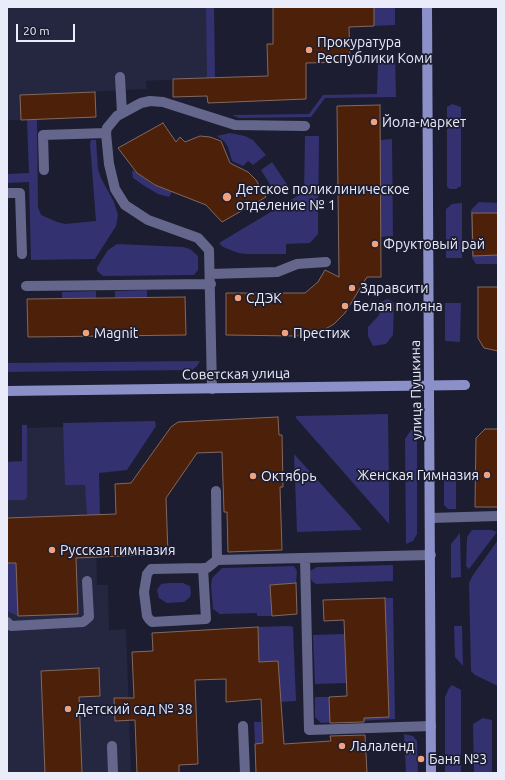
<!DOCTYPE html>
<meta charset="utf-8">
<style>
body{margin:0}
#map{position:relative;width:505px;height:780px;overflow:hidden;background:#1c1d31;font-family:Ubuntu,sans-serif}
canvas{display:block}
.frame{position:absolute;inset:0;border:8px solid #eaecfa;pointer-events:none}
.scale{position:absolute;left:16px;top:24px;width:59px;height:18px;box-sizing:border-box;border:2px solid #eaecfa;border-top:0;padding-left:5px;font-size:12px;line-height:14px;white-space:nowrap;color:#eaecfa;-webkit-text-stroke:3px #1c1d31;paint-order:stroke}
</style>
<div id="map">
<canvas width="505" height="780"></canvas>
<div class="frame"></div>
<div class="scale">20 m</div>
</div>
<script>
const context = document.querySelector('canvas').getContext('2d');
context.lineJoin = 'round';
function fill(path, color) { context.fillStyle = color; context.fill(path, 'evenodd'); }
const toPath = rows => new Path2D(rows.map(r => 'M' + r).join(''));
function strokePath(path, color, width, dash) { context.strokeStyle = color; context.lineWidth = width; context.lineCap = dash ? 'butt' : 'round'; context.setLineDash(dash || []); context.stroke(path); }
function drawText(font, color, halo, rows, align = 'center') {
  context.font = font + ' Ubuntu,sans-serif'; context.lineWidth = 3.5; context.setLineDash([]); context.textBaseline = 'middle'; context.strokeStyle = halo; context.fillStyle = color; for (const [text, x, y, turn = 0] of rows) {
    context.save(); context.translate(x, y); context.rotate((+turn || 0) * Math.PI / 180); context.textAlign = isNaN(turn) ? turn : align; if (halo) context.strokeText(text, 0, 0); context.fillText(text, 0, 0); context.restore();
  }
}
fill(toPath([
 [7,7,207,7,207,78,146,81,147,89,21,95,21,120,7,120],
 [94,426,97,585,108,585,109,630,126,629,131,773,7,773,7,465,24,464,24,428]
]), '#252640');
fill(toPath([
 [206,7,214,7,215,78,207,78],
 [374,7,395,7,395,25,374,26],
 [384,55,395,55,396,97,325,98,311,117,239,118,232,115,309,114,323,95,377,94,378,61],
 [452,104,461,107,461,186,456,189,450,189,447,187,447,107],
 [37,119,38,207,41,215,57,222,65,224,96,221,90,144,91,140,96,140,98,169,101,178,114,202,118,215,116,226,95,259,31,260,29,182,7,183,7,174,29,173,27,120],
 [230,133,245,136,253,140,266,155,253,165,248,161,243,166,232,161,228,147,224,141,217,136],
 [305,136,319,136,318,234,310,243,286,244,286,254,247,254,238,253,223,247,219,243,304,192],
 [392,139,393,236,381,237,380,140],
 [272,162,288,186,276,194,261,170],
 [133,170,154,185,172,192,169,197,158,194,143,185,133,178,132,172],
 [479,202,498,203,498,264,476,264,472,258,471,210],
 [462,203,462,258,446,258,446,209,452,204],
 [117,244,183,247,190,249,198,256,198,270,194,275,103,276,97,271,97,267,108,250],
 [147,290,147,297,115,298,115,291],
 [96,291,96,298,62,298,62,292],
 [388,299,394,303,393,335,386,344,373,346,368,336,368,327,379,315,381,302],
 [445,303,461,303,460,342,445,341],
 [200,361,197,366,192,370,7,372,7,363],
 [388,414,389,488,389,524,296,418,296,416],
 [155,421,156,426,127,470,99,473,100,515,87,515,85,485,65,485,63,423],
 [22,425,27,425,27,497,25,500,7,500,7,462,22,461],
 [411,430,417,430,417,534,413,541,406,544,405,439],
 [294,454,351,517,362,530,297,532],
 [444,474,456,474,456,509,448,509,444,505],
 [472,530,492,530,497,532,469,569,466,566,467,537],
 [460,533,461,577,451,578,451,544],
 [498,540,498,686,475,675,471,671,469,583,473,575],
 [7,563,16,563,18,616,7,611],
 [393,565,393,581,316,584,313,582,311,579,310,571,317,567],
 [294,566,297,571,296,583,270,585,272,616,257,616,257,613,220,614,213,609,211,586,212,578,222,568],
 [169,583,183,583,190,586,191,593,190,597,184,602,167,603,159,598,157,590,161,584],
 [385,598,393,598,395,719,321,723,315,717,315,697,329,697,330,719,389,717],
 [290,626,293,627,296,701,280,702,278,661,259,662,256,627],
 [454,626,462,626,463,666,455,657],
 [345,634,347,683,315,684,313,635],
 [452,685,461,690,461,773,445,773,445,697,449,688],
 [483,718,492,720,492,773,474,773,473,724],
 [254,722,262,722,263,743,255,744],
 [404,734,413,736,417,741,418,773,406,773]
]), '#33316f');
const building = toPath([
 [273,7,374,7,374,26,349,27,350,62,306,63,306,99,208,103,207,96,173,97,173,79,268,76,267,44,273,44,273,7],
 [95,92,96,117,21,120,20,95,95,92],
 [380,105,381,277,367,277,345,313,334,324,320,332,311,335,294,336,226,335,226,293,305,293,318,282,325,270,339,277,337,106,380,105],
 [163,123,176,142,180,137,185,142,200,136,210,137,221,141,230,163,248,172,256,180,266,197,222,222,206,205,155,185,137,173,118,148,163,123],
 [472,213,498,213,498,255,473,256,472,213],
 [478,287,498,287,498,351,484,348,478,338,478,287],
 [185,297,186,335,28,337,27,299,185,297],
 [278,417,279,435,282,435,283,487,280,487,282,550,228,552,227,512,224,512,222,452,197,453,166,498,168,554,76,558,78,614,18,616,16,563,7,563,7,518,116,514,115,484,131,483,171,427,178,422,278,417],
 [485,429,498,429,498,507,475,507,476,438,485,429],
 [296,583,297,614,272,616,270,585,296,583],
 [385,598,389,717,364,718,364,722,330,723,329,697,347,696,344,620,324,621,323,600,385,598],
 [258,627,259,662,278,661,284,744,331,741,330,736,365,735,367,773,256,773,255,744,263,743,261,699,226,702,226,679,195,680,198,764,179,765,179,773,137,773,135,720,115,721,114,698,134,698,132,652,153,651,152,633,258,627],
 [99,668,100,696,79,697,82,773,45,773,41,671,99,668]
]);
fill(building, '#4d2109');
strokePath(building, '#83685d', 1);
strokePath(toPath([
 [120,77,122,113],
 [44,170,43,135,106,133],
 [7,193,20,193,22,254],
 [210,274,277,272,297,264,326,262],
 [26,286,211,284],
 [212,389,209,250,198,238,148,220,125,205,115,189,109,164,106,133,107,128,117,116,141,103,150,101,163,102,235,125,305,126],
 [216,491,217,560,431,555],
 [430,518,498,516],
 [305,558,309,730,431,726],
 [203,568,206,619,152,622,149,619,147,616,144,592,147,574,151,569,203,568,207,568,217,560],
 [7,622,11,626,83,622,89,617,87,581],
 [243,726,245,773],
 [112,746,113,773]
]), '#64678b', 10);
strokePath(toPath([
 [427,7,431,773],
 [7,391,465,385]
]), '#8c90c9', 10);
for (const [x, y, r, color] of [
 [309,50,4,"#f1a17c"],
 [374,122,4,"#f1a17c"],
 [227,197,5,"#f1a17c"],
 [375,244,4,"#f1a17c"],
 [352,288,4,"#f1a17c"],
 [238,298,4,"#f1a17c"],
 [345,306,4,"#f1a17c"],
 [86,333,4,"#f1a17c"],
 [285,333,4,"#f1a17c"],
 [487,475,4,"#f1a17c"],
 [253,476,4,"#f1a17c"],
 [52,550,4,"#f1a17c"],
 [68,709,4,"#f1a17c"],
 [342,746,4,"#f1a17c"],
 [421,759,4,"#f1a17c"]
]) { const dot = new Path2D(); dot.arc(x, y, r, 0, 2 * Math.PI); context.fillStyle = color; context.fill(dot); strokePath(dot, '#1c1d31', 1.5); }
drawText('14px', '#eaecfa', '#1c1d31', [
 ["Прокуратура",317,42],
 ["Республики Коми",317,58],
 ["Йола-маркет",382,122],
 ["Детское поликлиническое",236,189],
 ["отделение № 1",236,205],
 ["Фруктовый рай",383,244],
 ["Здравсити",360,288],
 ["СДЭК",246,298],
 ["Белая поляна",353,306],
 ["Magnit",94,333],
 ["Престиж",293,333],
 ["Женская Гимназия",479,475,"right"],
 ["Октябрь",261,476],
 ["Русская гимназия",60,550],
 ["Детский сад № 38",76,709],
 ["Лалаленд",350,746],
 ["Баня №3",429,759]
], 'left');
drawText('14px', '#eaecfa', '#1c1d31', [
 ["Советская улица",236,374,-1],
 ["улица Пушкина",416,390,-91]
]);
</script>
